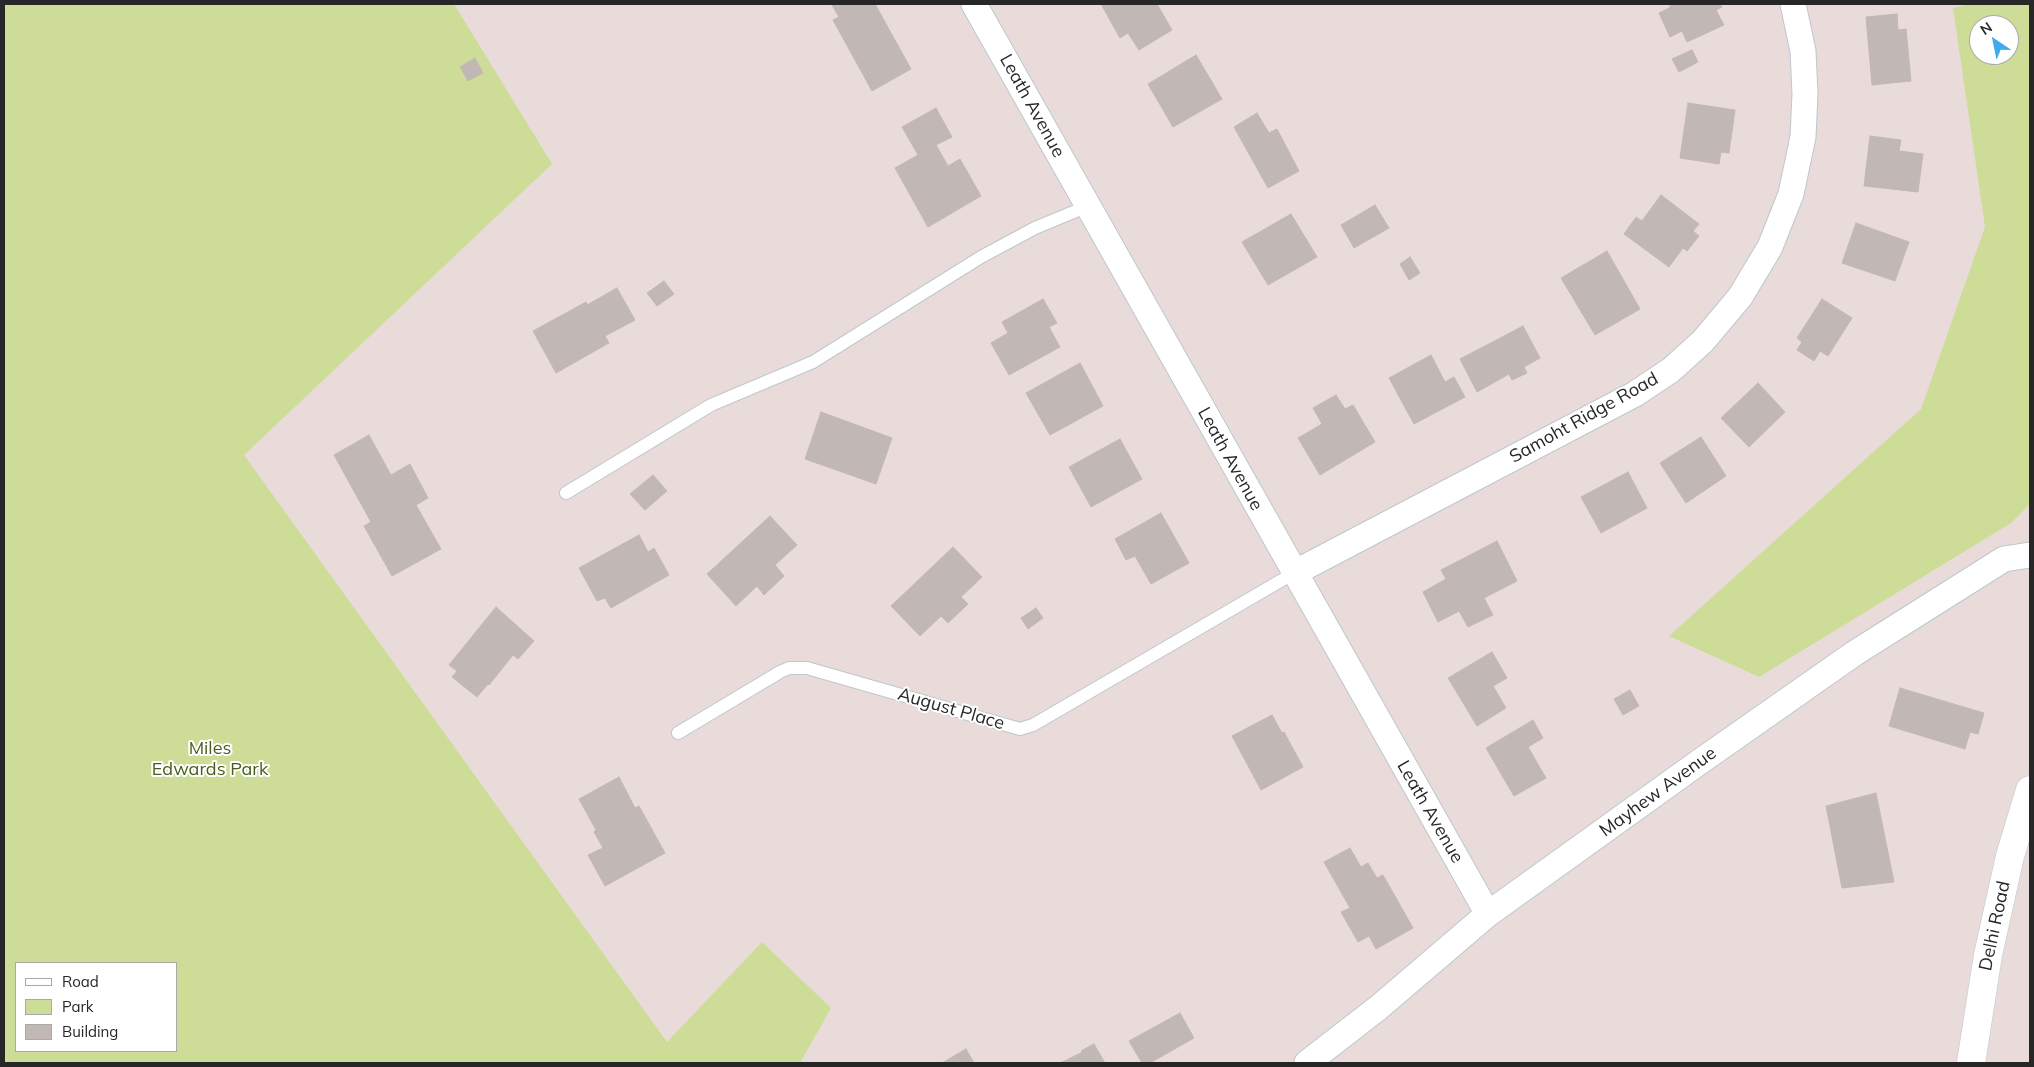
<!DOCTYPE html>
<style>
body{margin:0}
#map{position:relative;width:2034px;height:1067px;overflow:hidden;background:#e9dbd9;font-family:Mulish,sans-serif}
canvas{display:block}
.frame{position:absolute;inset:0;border:5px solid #272727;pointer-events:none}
.legend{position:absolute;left:15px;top:962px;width:162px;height:90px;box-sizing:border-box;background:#fff;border:1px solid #a9a9a9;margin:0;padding:6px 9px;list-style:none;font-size:15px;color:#272727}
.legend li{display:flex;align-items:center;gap:10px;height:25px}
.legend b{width:25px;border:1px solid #a9a9a9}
.north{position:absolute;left:1969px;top:15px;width:50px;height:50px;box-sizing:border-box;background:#fff;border:1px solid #a9a9a9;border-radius:50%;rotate:326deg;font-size:14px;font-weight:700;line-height:20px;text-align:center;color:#272727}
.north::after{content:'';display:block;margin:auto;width:18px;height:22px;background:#40aaef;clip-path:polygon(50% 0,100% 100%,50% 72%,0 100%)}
</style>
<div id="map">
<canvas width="2034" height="1067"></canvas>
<div class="frame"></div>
<ul class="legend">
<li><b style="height:6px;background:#fff"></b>Road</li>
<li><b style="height:14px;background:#cddd98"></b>Park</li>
<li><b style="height:14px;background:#c1b8b5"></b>Building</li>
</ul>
<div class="north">N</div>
</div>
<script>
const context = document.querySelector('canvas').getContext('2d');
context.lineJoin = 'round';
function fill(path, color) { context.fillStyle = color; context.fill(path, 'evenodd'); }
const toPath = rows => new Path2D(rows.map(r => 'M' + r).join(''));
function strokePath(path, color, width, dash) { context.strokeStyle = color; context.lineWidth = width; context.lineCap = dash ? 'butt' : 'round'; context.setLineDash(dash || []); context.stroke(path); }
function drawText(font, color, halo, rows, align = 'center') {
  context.font = font + ' Mulish,sans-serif'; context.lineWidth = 4; context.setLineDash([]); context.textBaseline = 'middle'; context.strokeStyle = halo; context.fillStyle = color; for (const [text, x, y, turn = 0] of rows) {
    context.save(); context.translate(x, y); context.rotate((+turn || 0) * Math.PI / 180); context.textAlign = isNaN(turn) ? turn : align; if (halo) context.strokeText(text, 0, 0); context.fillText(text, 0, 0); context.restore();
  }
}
fill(toPath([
 [4,4,454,4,552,164,244,455,667,1042,762,942,831,1008,800,1063,4,1063],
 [16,963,176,963,176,1051,16,1051],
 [1970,4,2030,4,2030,504,2011,523,1759,677,1669,636,1921,409,1985,227,1953,8],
 [1979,25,2009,25,2009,55,1979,55]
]), '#cddd98');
const building = toPath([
 [835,4,875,4,911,69,872,91,833,20,839,17,832,5,835,4],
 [1101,4,1157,4,1172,30,1139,50,1128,33,1120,38,1101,4],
 [1669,4,1720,4,1722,7,1716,10,1724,25,1687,42,1682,31,1670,37,1659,13,1671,7,1669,4],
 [1897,14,1898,30,1906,29,1911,81,1872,85,1866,17,1897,14],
 [1692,50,1698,62,1679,72,1672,59,1692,50],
 [1196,55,1222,99,1173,127,1148,84,1196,55],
 [475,58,483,73,468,81,460,67,475,58],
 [1688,103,1735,110,1729,153,1721,152,1719,164,1680,158,1688,103],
 [936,108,952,137,936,145,948,166,960,159,981,196,928,227,895,168,918,155,902,127,936,108],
 [1257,113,1269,133,1277,129,1299,171,1268,188,1234,127,1257,113],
 [1870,136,1901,140,1899,151,1923,154,1918,192,1864,186,1870,136],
 [1661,195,1699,224,1693,231,1699,236,1687,251,1683,248,1669,267,1624,234,1636,217,1642,221,1661,195],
 [1375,205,1389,228,1354,248,1341,225,1375,205],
 [1291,214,1317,257,1268,285,1242,242,1291,214],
 [1856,223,1909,242,1895,281,1842,263,1856,223],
 [1607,251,1640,309,1595,335,1561,278,1607,251],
 [1410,257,1420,273,1409,280,1400,264,1410,257],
 [664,281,674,294,657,306,647,293,664,281],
 [617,288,635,320,605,336,609,343,556,373,533,331,586,302,587,305,617,288],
 [1043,299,1057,323,1049,327,1060,347,1009,375,991,343,1008,333,1002,322,1043,299],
 [1822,299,1852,318,1828,356,1820,351,1814,361,1797,350,1802,342,1797,338,1822,299],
 [1523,326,1540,358,1524,367,1527,373,1512,380,1509,374,1477,392,1460,359,1523,326],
 [1431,355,1445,382,1454,377,1465,397,1414,424,1389,378,1431,355],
 [1080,363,1103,406,1050,435,1026,393,1080,363],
 [1758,383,1785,412,1749,447,1721,418,1758,383],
 [1336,395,1345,409,1353,405,1375,442,1320,475,1298,438,1322,424,1313,408,1336,395],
 [821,412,892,438,876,484,805,459,821,412],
 [369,435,391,475,410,464,428,498,416,505,441,549,392,576,364,526,371,522,334,455,369,435],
 [1701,437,1726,476,1686,503,1660,463,1701,437],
 [1120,439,1142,479,1091,507,1069,467,1120,439],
 [1628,472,1647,508,1601,533,1581,497,1628,472],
 [653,475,667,491,645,510,630,494,653,475],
 [1161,513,1189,563,1151,584,1135,556,1126,560,1115,539,1161,513],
 [770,516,797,545,775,565,784,576,764,595,757,586,736,606,707,574,770,516],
 [639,535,648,552,654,548,669,575,611,608,605,598,597,601,579,568,639,535],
 [1497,541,1517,581,1484,598,1493,615,1468,627,1459,611,1438,622,1423,592,1446,579,1441,570,1497,541],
 [953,547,982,577,961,597,968,604,948,623,941,616,920,636,891,606,953,547],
 [496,607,534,641,518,659,513,655,489,685,488,684,477,697,452,677,457,671,449,665,496,607],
 [1036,608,1043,618,1028,629,1021,618,1036,608],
 [1492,652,1507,678,1493,686,1506,708,1477,726,1448,678,1492,652],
 [1900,688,1984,713,1978,734,1970,732,1965,749,1889,726,1900,688],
 [1630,690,1639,706,1623,715,1614,699,1630,690],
 [1272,715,1282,733,1284,732,1303,767,1261,790,1232,736,1272,715],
 [1533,720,1543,738,1528,747,1546,778,1514,796,1486,748,1533,720],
 [619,777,635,808,639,806,665,853,605,886,588,855,603,848,594,832,596,830,579,799,619,777],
 [1876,793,1894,882,1842,888,1826,806,1876,793],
 [1350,848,1361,867,1368,863,1377,878,1383,875,1413,928,1376,949,1369,936,1358,942,1341,912,1350,908,1324,862,1350,848],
 [1180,1013,1194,1038,1150,1063,1142,1063,1129,1041,1180,1013],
 [1094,1044,1105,1063,1060,1063,1083,1052,1081,1051,1094,1044],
 [966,1049,974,1063,942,1063,966,1049]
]);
fill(building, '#c1b8b5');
strokePath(building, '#c4b7b3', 1);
const service = toPath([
 [566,493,711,405,813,362,981,257,1035,228,1088,206],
 [678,733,780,672,789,668,807,668,1020,729,1033,725,1294,573]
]);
const minor = toPath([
 [974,4,1488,914],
 [1294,573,1635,394,1671,370,1703,341,1740,297,1770,247,1791,194,1803,137,1805,94,1803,51,1793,4],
 [1307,1063,1378,1008,1488,914,1698,763,1855,653,2004,559,2030,555]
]);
const tertiary = toPath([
 [1971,1063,1988,955,2010,856,2030,790]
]);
strokePath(service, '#bec7ce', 14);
strokePath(minor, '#bec7ce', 27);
strokePath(tertiary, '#bec7ce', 29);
strokePath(service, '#fff', 12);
strokePath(minor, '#fff', 25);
strokePath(tertiary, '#fff', 28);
drawText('18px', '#272727', '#fff', [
 ["Leath Avenue",1032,106,61],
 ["Samoht Ridge Road",1584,418,-29],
 ["Leath Avenue",1230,459,61],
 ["August Place",951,709,16],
 ["Mayhew Avenue",1658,792,-36],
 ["Leath Avenue",1430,812,60],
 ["Delhi Road",1995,926,-78]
]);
drawText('18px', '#465f1d', '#fff', [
 ["Miles",210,749],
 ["Edwards Park",210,770]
]);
</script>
